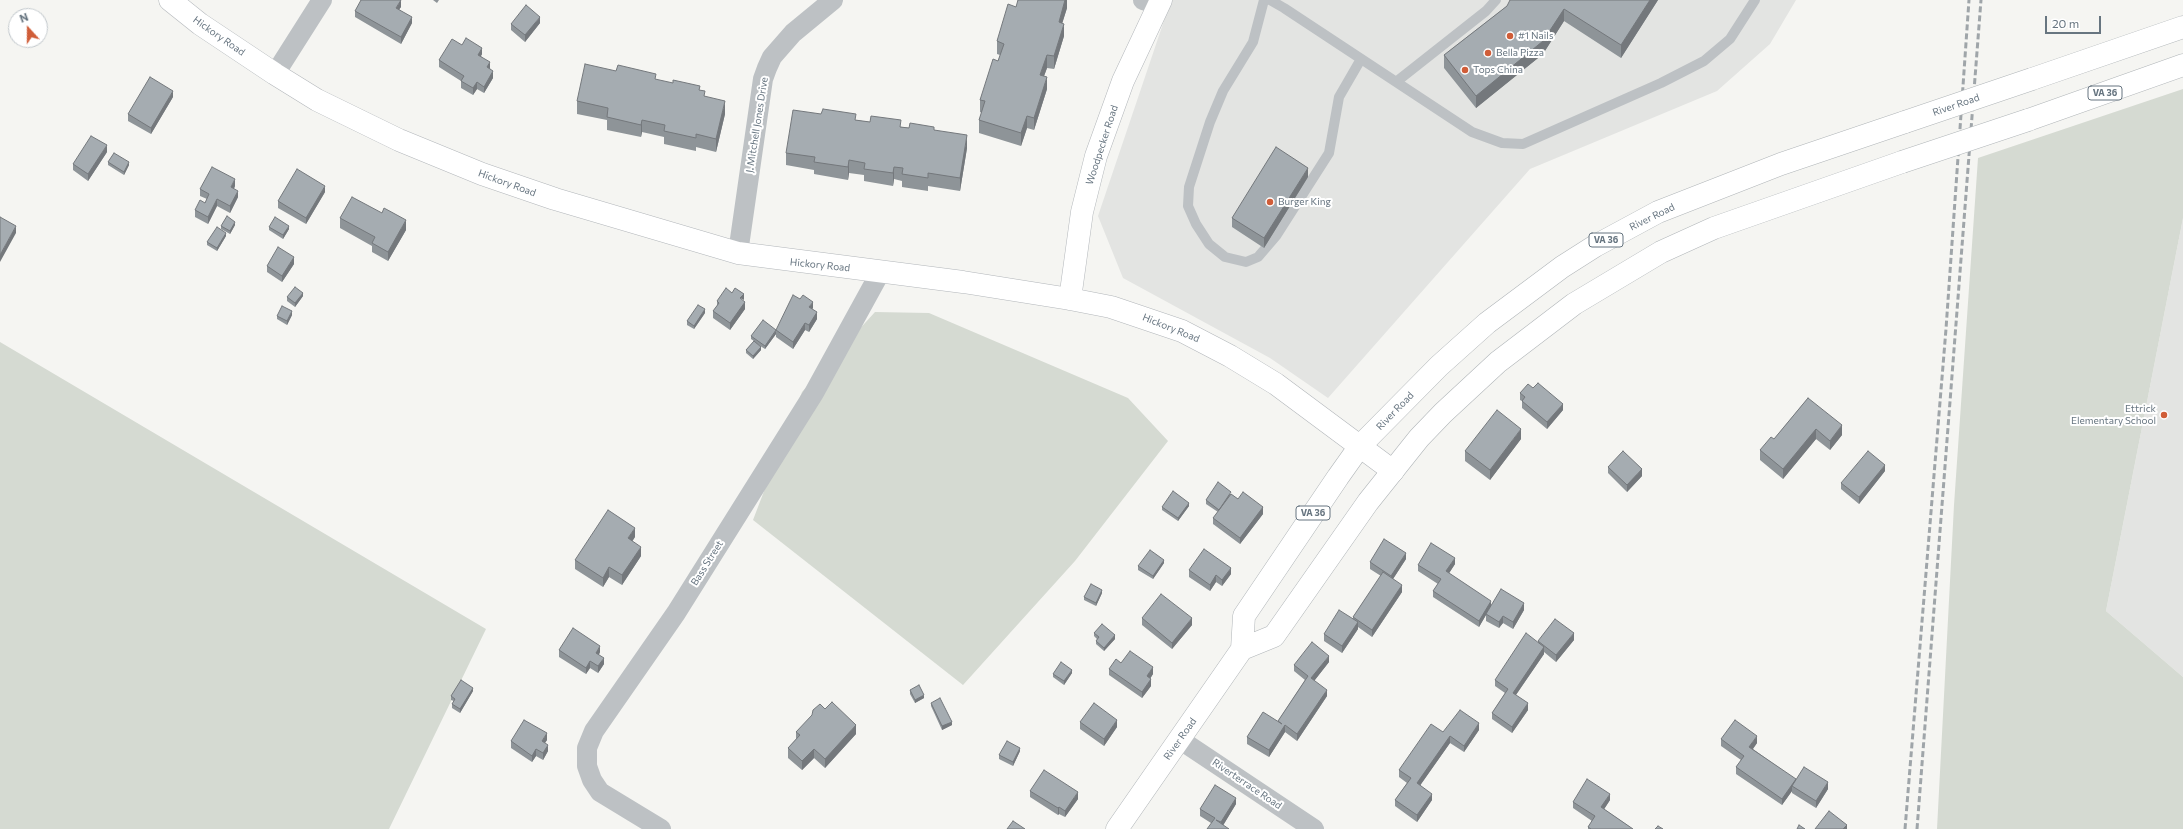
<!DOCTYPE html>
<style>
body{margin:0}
#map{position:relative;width:2183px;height:829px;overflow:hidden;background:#f5f5f2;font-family:Commissioner,sans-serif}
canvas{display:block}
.north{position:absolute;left:8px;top:8px;width:40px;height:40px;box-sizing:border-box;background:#fff;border:1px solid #c2c8cc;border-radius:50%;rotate:339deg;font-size:11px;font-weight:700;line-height:16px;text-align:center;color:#677580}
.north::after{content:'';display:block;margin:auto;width:14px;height:18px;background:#d05d38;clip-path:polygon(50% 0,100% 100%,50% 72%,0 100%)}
.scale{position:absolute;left:2045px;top:16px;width:56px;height:18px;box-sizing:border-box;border:2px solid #677580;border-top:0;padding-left:5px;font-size:12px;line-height:14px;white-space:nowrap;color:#677580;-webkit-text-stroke:3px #fff;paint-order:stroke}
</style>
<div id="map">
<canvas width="2183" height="829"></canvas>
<div class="north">N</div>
<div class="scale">20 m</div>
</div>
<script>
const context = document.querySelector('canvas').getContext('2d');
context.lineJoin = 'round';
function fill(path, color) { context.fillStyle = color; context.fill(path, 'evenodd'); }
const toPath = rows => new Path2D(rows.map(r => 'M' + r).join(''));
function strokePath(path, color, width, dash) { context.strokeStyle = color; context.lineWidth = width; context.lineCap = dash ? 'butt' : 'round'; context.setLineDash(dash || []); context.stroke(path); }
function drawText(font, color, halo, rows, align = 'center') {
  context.font = font + ' Commissioner,sans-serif'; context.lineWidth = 4; context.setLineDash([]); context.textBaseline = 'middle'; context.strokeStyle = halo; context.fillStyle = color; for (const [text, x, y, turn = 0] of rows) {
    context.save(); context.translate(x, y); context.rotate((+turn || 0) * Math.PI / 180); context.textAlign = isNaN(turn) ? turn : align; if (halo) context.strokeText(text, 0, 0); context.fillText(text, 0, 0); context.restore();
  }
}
fill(toPath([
 [1171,0,1796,0,1770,44,1717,91,1530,169,1328,398,1270,358,1123,278,1098,216],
 [2183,218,2183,677,2106,611]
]), '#e3e4e2');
fill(toPath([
 [2183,89,2183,218,2106,611,2183,677,2183,829,1937,829,1954,505,1978,158],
 [875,312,929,313,1128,398,1168,441,1075,561,963,685,753,520,802,392],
 [0,342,486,629,389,829,0,829]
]), '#d5dad2');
const secondary = toPath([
 [170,0,200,24,275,74,317,100,399,140,482,174,555,199,738,253,963,282,1070,299,1111,307,1182,331,1230,356,1276,384,1393,471],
 [1070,299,1082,212,1096,156,1123,81,1161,0]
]);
const primary = toPath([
 [2032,79,2183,27],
 [2028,120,2183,65],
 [1242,649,1274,636,1368,502,1419,438,1443,413,1498,362,1574,304,1661,252,1714,228,1902,162],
 [1117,829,1242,649,1244,616,1338,477,1360,446,1439,366,1487,323,1562,267,1595,246,1658,212,1781,164,1905,122]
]);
strokePath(secondary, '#b2b6ba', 23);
strokePath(primary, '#b0b5b8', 23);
strokePath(toPath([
 [1264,0,1253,42,1223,91,1210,122,1189,187,1188,206,1196,224,1209,244,1225,257,1246,262,1258,257,1276,236,1329,153,1339,97,1361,59],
 [1270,0,1284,8,1472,132,1502,143,1523,144,1661,83,1704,61,1730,39,1755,0],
 [1396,82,1486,11,1496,0]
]), '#bdc1c4', 10);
strokePath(toPath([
 [1143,0,1158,4],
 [275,74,322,0],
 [738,253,763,79,767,68,772,57,793,33,833,0],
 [1179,739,1314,829],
 [661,829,600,792,592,780,587,766,587,748,594,731,676,613,814,393,881,271]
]), '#bdc1c4', 20);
strokePath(secondary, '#fff', 22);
strokePath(primary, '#fff', 22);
strokePath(toPath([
 [1905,829,1946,329,1969,0],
 [1917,829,1981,0]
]), '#9fa5a9', 3, [6, 3]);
const primaryBridge = toPath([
 [1905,122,2032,79],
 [1902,162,2028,120]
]);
strokePath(primaryBridge, '#b0b5b8', 23, []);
strokePath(primaryBridge, '#fff', 22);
fill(toPath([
 [433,0,439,0,437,3],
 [1067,0,1067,8,1062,23,1064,36,1054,69,1047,68,1044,76,1047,89,1034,130,1027,128,1021,146,979,133,979,120,982,113,980,112,980,100,998,61,1000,55,997,54,997,41,1016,7],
 [1658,0,1621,58,1564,21,1543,54,1476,108,1444,68,1444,55,1507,6],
 [401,7,399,9,412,23,401,44,355,17,355,11],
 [540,23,525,42,511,30,511,24],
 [462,45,482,54,481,56,490,68,493,78,484,93,477,89,473,95,461,88,461,81,439,67,439,60],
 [656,80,700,90,705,97,725,114,716,152,696,147,696,151,664,144,664,137,642,132,641,137,607,130,607,120,577,114,577,101],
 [173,97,151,134,128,121,128,114],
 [856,120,909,128,934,130,967,148,960,191,928,186,928,191,902,187,902,181,894,179,893,186,864,181,864,175,849,173,848,180,814,174,814,170,786,165,786,153],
 [107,152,88,181,73,170,73,164],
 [108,162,129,165,124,175,108,165],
 [1308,177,1264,248,1232,227,1232,218],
 [235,186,234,189,238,197,230,213,217,206,208,224,195,217,195,210,205,203,207,199,200,196,200,189],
 [325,192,306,224,278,208,278,201],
 [340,218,406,230,388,261,372,252,372,246,340,228],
 [235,225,230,234,221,229,221,226],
 [269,227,289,229,283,239,269,230],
 [226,236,217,251,207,245,207,242],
 [294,264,282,282,267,272,267,266],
 [303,296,295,307,287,301,287,297],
 [717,301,743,301,745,309,730,330,713,318,713,311,717,306],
 [813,308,812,309,817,319,809,332,805,330,793,349,776,337,776,334,765,349,757,344,761,350,753,359,746,353,746,350,754,341,751,339,751,336,776,330],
 [705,313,694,329,687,325,687,321],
 [292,315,287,325,277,319,277,316],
 [1533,388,1563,410,1547,429,1522,408,1522,401,1520,400,1520,393],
 [1808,398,1842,435,1830,450,1816,439,1783,479,1760,460,1760,450,1774,439],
 [1521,439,1490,480,1465,461,1465,451],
 [1608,467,1642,476,1627,492,1608,473],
 [1885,471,1859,504,1841,489,1841,483],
 [1231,494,1238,499,1263,514,1240,544,1213,524,1213,518,1218,512,1206,504,1206,500],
 [1189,506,1178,521,1162,510,1162,507],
 [635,537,632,541,641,556,622,585,609,577,603,587,575,569,575,560],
 [1406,559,1393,579,1402,592,1372,637,1358,627,1358,629,1342,653,1324,641,1324,634,1353,619,1353,617,1381,576,1370,569,1370,562],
 [1164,563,1153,579,1138,570,1138,566],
 [1455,564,1449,573,1491,606,1524,610,1513,629,1503,623,1499,628,1486,621,1486,615,1479,627,1433,597,1433,591,1438,584,1418,571,1418,565],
 [1189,570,1231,574,1222,586,1216,582,1210,591,1189,577],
 [1102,593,1096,606,1084,600,1084,597],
 [1142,618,1192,625,1172,649,1142,625],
 [1094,633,1115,639,1104,651,1096,644,1096,641,1097,639,1094,636],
 [1574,640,1556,662,1544,652,1544,654,1516,695,1528,710,1512,733,1492,719,1492,713,1505,693,1495,686,1495,680,1538,643,1538,641],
 [559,650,600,652,599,655,604,664,598,673,590,668,586,674,559,657],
 [1329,662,1314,681,1327,696,1297,741,1285,732,1269,757,1247,744,1247,737,1278,722,1278,721,1305,680,1294,671,1294,665],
 [1121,663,1153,674,1150,679,1151,686,1142,698,1109,675,1109,669],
 [1072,673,1064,685,1053,677,1053,674],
 [910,690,924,698,915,703,910,694],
 [473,691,460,713,452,708,452,704,454,701,451,700,451,696],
 [931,703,952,725,942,730,931,706],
 [825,709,856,734,825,768,814,758,802,770,788,758,788,748,796,739,796,732],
 [1080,722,1117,727,1104,746,1080,729],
 [1479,730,1464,752,1450,743,1420,785,1432,800,1417,822,1395,806,1395,800,1407,783,1399,777,1399,770,1443,732],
 [1721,739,1757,743,1753,749,1796,780,1828,789,1816,808,1792,793,1792,791,1782,805,1736,774,1736,767,1741,760,1721,746],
 [547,740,545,743,548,751,543,760,536,756,532,762,511,748,511,741],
 [1020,751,1013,766,999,759,999,755],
 [1030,791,1078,799,1065,817,1059,814,1058,815,1030,797],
 [1610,800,1604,809,1633,829,1588,829,1588,827,1592,821,1573,808,1573,802],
 [1236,804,1223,825,1211,823,1200,816,1200,809]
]), '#8e9498');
fill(toPath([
 [401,0,401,7,396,14,396,8],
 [1065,0,1067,0,1067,8,1059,34,1059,22],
 [1650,0,1658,0,1621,58,1621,45],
 [1564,9,1564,21,1543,54,1476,108,1476,96],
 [412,17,412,23,401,44,401,37],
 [540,17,540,23,525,42,525,35],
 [1064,24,1064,36,1054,69,1054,56],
 [482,48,482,54,478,61,478,55],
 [1047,55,1047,68,1040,87,1040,75],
 [490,62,490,68,487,74,487,67],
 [493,71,493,78,484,93,484,87],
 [1047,77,1047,89,1034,130,1034,118],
 [477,82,477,89,473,95,473,88],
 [173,91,173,97,151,134,151,128],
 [725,101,725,114,716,152,716,139],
 [1027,116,1027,128,1021,146,1021,133],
 [642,120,642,132,641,137,641,125],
 [967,135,967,148,960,191,960,178],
 [107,145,107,152,88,181,88,174],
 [849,160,849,173,848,180,848,167],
 [129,162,129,165,124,175,124,172],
 [894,167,894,179,893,186,893,173],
 [1308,168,1308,177,1264,248,1264,238],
 [235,179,235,186,231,194,231,187],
 [325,186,325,192,306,224,306,218],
 [238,191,238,197,230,213,230,206],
 [217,199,217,206,208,224,208,217],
 [406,220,406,230,388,261,388,252],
 [235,222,235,225,230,234,230,231],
 [16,226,16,233,0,262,0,255],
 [289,226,289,229,283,239,283,235],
 [226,233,226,236,217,251,217,248],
 [294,257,294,264,282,282,282,276],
 [303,293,303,296,295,307,295,303],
 [744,294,744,300,740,298],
 [745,302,745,309,730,330,730,323],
 [813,302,813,308,809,314,809,307],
 [705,309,705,313,694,329,694,326],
 [292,311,292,315,287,325,287,321],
 [817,312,817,319,809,332,809,325],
 [805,323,805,330,793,349,793,342],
 [776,331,776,334,765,349,765,346],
 [761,347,761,350,753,359,753,356],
 [1563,404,1563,410,1547,429,1547,422],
 [1842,425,1842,435,1830,450,1830,441],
 [1521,429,1521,439,1490,480,1490,470],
 [1816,429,1816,439,1783,479,1783,469],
 [1885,465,1885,471,1859,504,1859,497],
 [1642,469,1642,476,1627,492,1627,485],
 [1189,503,1189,506,1178,521,1178,518],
 [1263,507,1263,514,1240,544,1240,538],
 [635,528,635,537,628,548,628,538],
 [641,547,641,556,622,585,622,575],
 [1406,553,1406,559,1391,582,1391,576],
 [1455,558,1455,564,1446,578,1446,571],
 [1164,560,1164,563,1153,579,1153,576],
 [609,567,609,577,603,587,603,578],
 [1231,568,1231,574,1222,586,1222,580],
 [1216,575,1216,582,1210,591,1210,585],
 [1402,585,1402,592,1372,637,1372,630],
 [1102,590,1102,593,1096,606,1096,603],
 [1491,601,1491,608,1486,614,1486,615,1479,627,1479,621],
 [1524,603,1524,610,1513,629,1513,622],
 [1503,616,1503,623,1499,628,1499,622],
 [1192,618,1192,625,1172,649,1172,643],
 [1358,622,1358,629,1342,653,1342,646],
 [1574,633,1574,640,1556,662,1556,655],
 [1115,635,1115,639,1104,651,1104,648],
 [600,646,600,652,596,659,596,653],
 [1544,647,1544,654,1513,699,1513,693],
 [1329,656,1329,662,1311,685,1311,678],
 [604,658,604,664,598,673,598,666],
 [590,661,590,668,586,674,586,668],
 [1153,667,1153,674,1147,683,1147,676],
 [1072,670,1072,673,1064,685,1064,681],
 [1151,679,1151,686,1142,698,1142,692],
 [473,688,473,691,460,713,460,709],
 [1327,690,1327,696,1297,741,1297,734],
 [924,695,924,698,915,703,915,700],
 [1528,703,1528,710,1512,733,1512,727],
 [1117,720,1117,727,1104,746,1104,739],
 [952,722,952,725,942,730,942,726],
 [1479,723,1479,730,1464,752,1464,746],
 [856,725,856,734,825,768,825,759],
 [1285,725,1285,732,1269,757,1269,750],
 [547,733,547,740,542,747,542,741],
 [1450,736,1450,743,1417,790,1417,783],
 [1757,736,1757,743,1749,754,1749,747],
 [548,745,548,751,543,760,543,753],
 [1020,748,1020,751,1013,766,1013,762],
 [536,749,536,756,532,762,532,756],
 [814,749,814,758,802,770,802,761],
 [1796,779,1796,785,1792,786,1792,791,1782,805,1782,799],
 [1828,782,1828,789,1816,808,1816,801],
 [1078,792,1078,799,1065,817,1065,811],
 [1432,794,1432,800,1417,822,1417,815],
 [1610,794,1610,800,1601,814,1601,807],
 [1236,798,1236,804,1221,829,1221,822],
 [1059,807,1059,814,1058,815,1058,808],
 [1847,825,1847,829,1843,829]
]), '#74787c');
const building = toPath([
 [361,0,401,0,396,8,412,17,401,37,355,11,361,0],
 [1018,0,1065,0,1059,22,1064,24,1054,56,1047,55,1040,75,1047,77,1034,118,1027,116,1021,133,979,120,985,101,980,100,993,59,998,61,1004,44,997,41,1008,4,1016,7,1018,0],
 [1510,0,1650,0,1621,45,1564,9,1543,41,1476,96,1444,55,1507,6,1510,0],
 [526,5,540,17,525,35,511,24,526,5],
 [466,38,482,48,478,55,490,62,487,67,493,71,484,87,477,82,473,88,461,81,464,76,439,60,452,39,462,45,466,38],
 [585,64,616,71,618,65,656,74,655,79,673,83,673,80,700,86,699,90,705,91,704,96,725,101,716,139,696,134,696,138,664,131,665,125,642,120,641,125,607,117,608,108,577,101,585,64],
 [150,77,173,91,151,128,128,114,150,77],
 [823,109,856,114,855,120,870,122,871,116,901,120,900,127,909,128,910,123,934,127,934,130,967,135,960,178,928,173,928,178,902,174,903,168,894,167,893,173,864,169,865,163,849,160,848,167,814,162,815,157,786,153,793,110,821,114,823,109],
 [91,136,107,145,88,174,73,164,91,136],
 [1276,147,1308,168,1264,238,1232,218,1276,147],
 [114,153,129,162,124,172,108,162,114,153],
 [212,167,235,179,231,187,238,191,230,206,217,199,208,217,195,210,200,200,205,203,209,194,200,189,212,167],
 [297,169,325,186,306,218,278,201,297,169],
 [352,197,382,213,384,208,406,220,388,252,372,243,375,237,340,218,352,197],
 [227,216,235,222,230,231,221,226,227,216],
 [0,217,16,226,0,255,0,217],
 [275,217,289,226,283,235,269,227,275,217],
 [217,227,226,233,217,248,207,242,217,227],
 [278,247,294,257,282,276,267,266,278,247],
 [295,287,303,293,295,303,287,297,295,287],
 [726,288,732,293,735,288,744,294,740,298,745,302,730,323,713,311,719,303,717,301,726,288],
 [793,295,800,299,803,295,813,302,809,307,817,312,809,325,805,323,793,342,776,330,793,295],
 [698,305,705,309,694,326,687,321,698,305],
 [282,306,292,311,287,321,277,316,282,306],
 [763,320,776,330,765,346,751,336,763,320],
 [754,341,761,347,753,356,746,350,754,341],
 [1538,383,1563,404,1547,422,1522,401,1525,397,1520,393,1528,384,1533,388,1538,383],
 [1808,398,1842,425,1830,441,1816,429,1783,469,1760,450,1771,437,1774,439,1808,398],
 [1497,410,1521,429,1490,470,1465,451,1497,410],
 [1623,451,1642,469,1627,485,1608,467,1623,451],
 [1868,451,1885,465,1859,497,1841,483,1868,451],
 [1218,482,1231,492,1219,510,1206,500,1218,482],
 [1173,491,1189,503,1178,518,1162,507,1173,491],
 [1243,492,1263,507,1240,538,1213,518,1231,494,1238,499,1243,492],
 [608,510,635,528,628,538,641,547,622,575,609,567,603,578,575,560,608,510],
 [1384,539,1406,553,1391,576,1370,562,1384,539],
 [1431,543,1455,558,1446,571,1491,601,1479,621,1433,591,1441,579,1418,565,1431,543],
 [1204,549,1231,568,1222,580,1216,575,1210,585,1189,570,1204,549],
 [1150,550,1164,560,1153,576,1138,566,1150,550],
 [1383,572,1402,585,1372,630,1353,617,1383,572],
 [1091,584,1102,590,1096,603,1084,597,1091,584],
 [1501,589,1524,603,1513,622,1503,616,1499,622,1486,614,1501,589],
 [1161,594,1192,618,1172,643,1142,618,1161,594],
 [1339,610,1358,622,1342,646,1324,634,1339,610],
 [1555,619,1574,633,1556,655,1538,641,1555,619],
 [1102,624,1115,635,1104,648,1096,641,1099,637,1094,633,1102,624],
 [573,628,600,646,596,653,604,658,598,666,590,661,586,668,559,650,573,628],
 [1526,633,1544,647,1513,693,1528,703,1512,727,1492,713,1508,689,1495,680,1526,633],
 [1312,642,1329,656,1311,678,1327,690,1297,734,1285,725,1269,750,1247,737,1263,712,1282,724,1278,721,1308,676,1294,665,1312,642],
 [1130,651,1153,667,1147,676,1151,679,1142,692,1109,669,1116,659,1121,663,1130,651],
 [1061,662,1072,670,1064,681,1053,674,1061,662],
 [461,680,473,688,460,709,452,704,455,699,451,696,461,680],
 [919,685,924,695,915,700,910,690,919,685],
 [940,698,952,722,942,726,931,703,940,698],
 [832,702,856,725,825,759,814,749,802,761,788,748,800,735,796,732,812,715,813,710,820,704,825,709,832,702],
 [1094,703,1117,720,1104,739,1080,722,1094,703],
 [1460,710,1479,723,1464,746,1450,736,1417,783,1432,794,1417,815,1395,800,1411,778,1399,770,1431,724,1443,732,1460,710],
 [524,720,547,733,542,741,548,745,543,753,536,749,532,756,511,741,524,720],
 [1735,720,1757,736,1749,747,1796,779,1782,799,1736,767,1744,756,1721,739,1735,720],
 [1007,741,1020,748,1013,762,999,755,1007,741],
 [1804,767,1828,782,1816,801,1792,786,1804,767],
 [1044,770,1078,792,1065,811,1059,807,1058,808,1030,791,1044,770],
 [1587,779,1610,794,1601,807,1633,829,1591,829,1588,827,1595,816,1573,802,1587,779],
 [1215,785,1236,798,1221,822,1216,820,1229,829,1207,829,1215,818,1200,809,1215,785],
 [1829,811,1847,825,1843,829,1815,829,1829,811],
 [1013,821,1025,829,1007,829,1013,821],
 [1799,825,1805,829,1797,829,1799,825],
 [1658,826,1663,829,1655,829,1658,826]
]);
fill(building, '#a5acb1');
strokePath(building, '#74787c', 1);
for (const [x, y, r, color] of [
 [1510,36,4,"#d05d38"],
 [1488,53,4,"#d05d38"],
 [1465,70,4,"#d05d38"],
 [1270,202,4,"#d05d38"],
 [2164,415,4,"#d05d38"]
]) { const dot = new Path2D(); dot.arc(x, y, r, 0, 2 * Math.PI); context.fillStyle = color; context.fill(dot); strokePath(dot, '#fff', 1.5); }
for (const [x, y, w] of [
 [2105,93,34],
 [1606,240,34],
 [1313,513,34]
]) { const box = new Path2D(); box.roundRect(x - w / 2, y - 7, w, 14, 3); context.fillStyle = '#fff'; context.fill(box); strokePath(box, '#677580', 1); }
drawText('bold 9px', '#677580', null, [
 ["VA 36",2105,93],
 ["VA 36",1606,240],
 ["VA 36",1313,513]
]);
drawText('10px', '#677580', '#fff', [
 ["Hickory Road",219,36,35],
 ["River Road",1956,105,-19],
 ["J. Mitchell Jones Drive",757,125,-81],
 ["Woodpecker Road",1102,145,-72],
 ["Hickory Road",507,183,20],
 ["River Road",1652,217,-26],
 ["Hickory Road",820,265,6],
 ["Hickory Road",1171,328,22],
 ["River Road",1395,411,-46],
 ["Bass Street",707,563,-58],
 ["River Road",1180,739,-55],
 ["Riverterrace Road",1247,784,34]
]);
drawText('10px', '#677580', '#fff', [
 ["#1 Nails",1518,36],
 ["Bella Pizza",1496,53],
 ["Tops China",1473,70],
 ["Burger King",1278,202],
 ["Ettrick",2156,409,"right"],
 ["Elementary School",2156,421,"right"]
], 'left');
</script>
